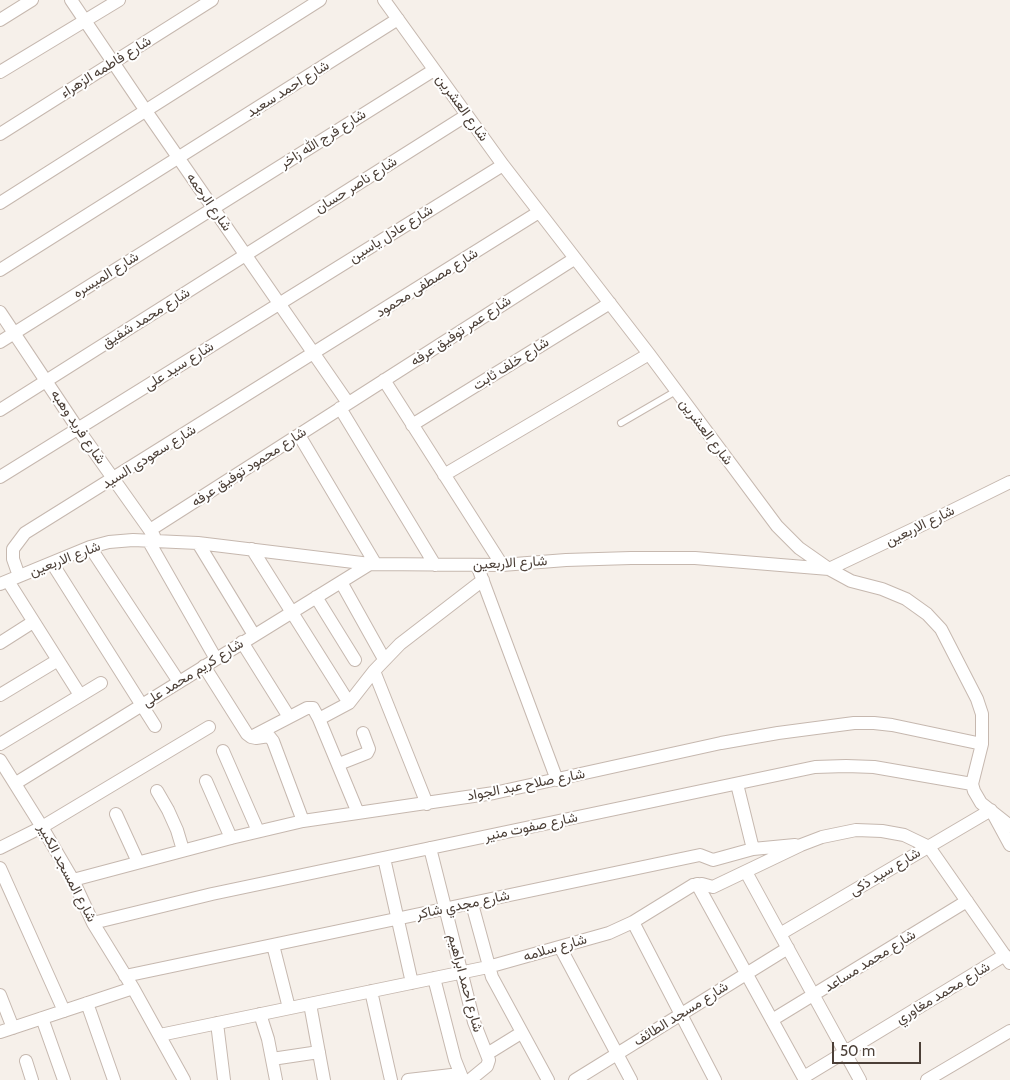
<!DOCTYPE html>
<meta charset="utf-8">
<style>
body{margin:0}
#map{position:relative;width:1010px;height:1080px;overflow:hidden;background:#f6f0ea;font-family:Cabin,sans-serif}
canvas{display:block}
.scale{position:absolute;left:832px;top:1042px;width:89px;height:22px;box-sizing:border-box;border:2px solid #4b3f37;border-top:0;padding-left:6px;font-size:15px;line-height:18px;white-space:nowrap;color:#4b3f37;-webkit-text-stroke:4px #fff;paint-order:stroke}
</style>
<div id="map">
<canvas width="1010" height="1080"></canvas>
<div class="scale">50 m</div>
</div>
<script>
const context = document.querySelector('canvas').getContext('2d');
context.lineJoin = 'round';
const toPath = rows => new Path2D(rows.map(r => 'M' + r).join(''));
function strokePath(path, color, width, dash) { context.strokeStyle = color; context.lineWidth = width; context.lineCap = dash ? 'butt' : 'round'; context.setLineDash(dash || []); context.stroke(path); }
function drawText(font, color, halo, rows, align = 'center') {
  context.font = font + ' Cabin,Vazirmatn,sans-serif'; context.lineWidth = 4; context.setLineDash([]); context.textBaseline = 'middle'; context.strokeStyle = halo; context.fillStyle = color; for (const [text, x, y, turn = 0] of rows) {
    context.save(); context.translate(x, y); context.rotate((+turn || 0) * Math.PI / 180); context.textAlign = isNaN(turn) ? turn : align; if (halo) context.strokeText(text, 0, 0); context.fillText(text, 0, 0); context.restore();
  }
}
const service = toPath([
 [621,423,676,391]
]);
const minor = toPath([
 [71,0,146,111,348,403],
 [384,0,503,165,649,354,777,526,799,548,829,569,851,581,882,589,906,599,927,614,941,629,977,699,982,714,982,744,972,784,974,791,981,803,1010,826],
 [0,20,32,0],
 [0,72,119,0],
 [0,134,212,0],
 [0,203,320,0],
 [0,270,398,19],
 [0,312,78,429,154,536],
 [0,342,434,70],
 [384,380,502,565],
 [340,408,435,565],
 [0,410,467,115],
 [412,425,610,303],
 [299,435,375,563],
 [444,475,649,354],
 [0,477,503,165],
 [150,530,574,259],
 [148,540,216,659],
 [198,543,254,635],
 [90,547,179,682],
 [252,549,349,703],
 [52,563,155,726],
 [477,565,557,780],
 [19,576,13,559,13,549,25,533,539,212],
 [8,581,80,695],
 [341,582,384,659],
 [0,584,90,547,109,542,133,540,198,543,370,564,502,565,566,560,631,558,695,558,829,569,943,515,1010,482],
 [316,597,355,660],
 [242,642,289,717],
 [0,643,33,622],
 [204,666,247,734,251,737,256,738,269,736,273,741,303,821],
 [374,671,427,804],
 [0,695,58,660],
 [319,719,349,703,374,671,400,644,483,580],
 [255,735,307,708,313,708,319,719,358,813],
 [0,744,101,683],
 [223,751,258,831],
 [0,760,42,827,73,880,93,923,133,988,184,1080],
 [339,764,367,753,369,749,363,733],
 [206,781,231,838],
 [16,783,370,564],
 [737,784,753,849],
 [157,791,168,810,177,830,183,850],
 [116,814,138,862],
 [0,848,42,827,209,727],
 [430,848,474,1022,489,1060,487,1066,470,1080],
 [384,858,412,983],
 [0,868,64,1011],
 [746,872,860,1080],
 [73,880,231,838,303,821,494,793,721,743,778,733,854,723,874,723,892,725,982,744],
 [697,884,805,1080],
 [472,904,492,977,548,1080],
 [633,922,715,1080],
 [93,923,212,894,815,767,846,766,874,767,972,784],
 [780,934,991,810,1010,845],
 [273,945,289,1008],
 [560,947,631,1080],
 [125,976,700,855,713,860,753,849,795,845],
 [434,978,455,1060,463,1080],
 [371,991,391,1080],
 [0,995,13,1028],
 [87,1003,114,1080],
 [310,1004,324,1080],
 [260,1014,268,1039,276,1080],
 [42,1018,64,1080],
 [772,1020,967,901],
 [217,1023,224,1080],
 [0,1032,133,988],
 [160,1035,488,967,609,933,633,922,693,885,702,884,713,887,801,845,822,837,856,830,882,831,904,835,929,847,1010,963],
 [487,1054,521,1033],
 [272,1059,319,1052],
 [26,1061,32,1080],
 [804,1077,1005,955],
 [408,1080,460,1074],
 [575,1080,788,948],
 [927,1080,1010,1031]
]);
strokePath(service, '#c6b8af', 8);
strokePath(minor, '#c6b8af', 14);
strokePath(service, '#fff', 6);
strokePath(minor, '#fff', 12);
drawText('14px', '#4b3f37', '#fff', [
 ["شارع فاطمه الزهراء",106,67,-32],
 ["شارع احمد سعيد",288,89,-32],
 ["شارع العشرين",462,108,54],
 ["شارع فرج الله زاخر",323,139,-32],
 ["شارع ناصر حسان",356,185,-32],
 ["شارع الرحمه",209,202,55],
 ["شارع عادل ياسين",391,234,-32],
 ["شارع الميسره",106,275,-32],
 ["شارع مصطفى محمود",427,283,-32],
 ["شارع محمد شفيق",146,318,-32],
 ["شارع عمر توفيق عرفه",461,331,-33],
 ["شارع خلف ثابت",511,364,-32],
 ["شارع سيد على",179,366,-32],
 ["شارع فريد وهبه",78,427,56],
 ["شارع العشرين",706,432,53],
 ["شارع سعودى السيد",149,457,-32],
 ["شارع محمود توفيق عرفه",249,467,-33],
 ["شارع الاربعين",920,526,-26],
 ["شارع الاربعين",65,559,-21],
 ["شارع الاربعين",510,563,-3],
 ["شارع كريم محمد على",193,673,-32],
 ["شارع صلاح عبد الجواد",526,785,-11],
 ["شارع صفوت منير",531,827,-12],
 ["شارع سيد ذكى",885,872,-31],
 ["شارع المسجد الكبير",67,873,62],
 ["شارع مجدي شاكر",463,905,-12],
 ["شارع سلامه",555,948,-16],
 ["شارع محمد مساعد",870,961,-32],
 ["شارع احمد ابراهيم",465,983,75],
 ["شارع محمد مغاوري",943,993,-31],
 ["شارع مسجد الطائف",681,1014,-32]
]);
</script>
